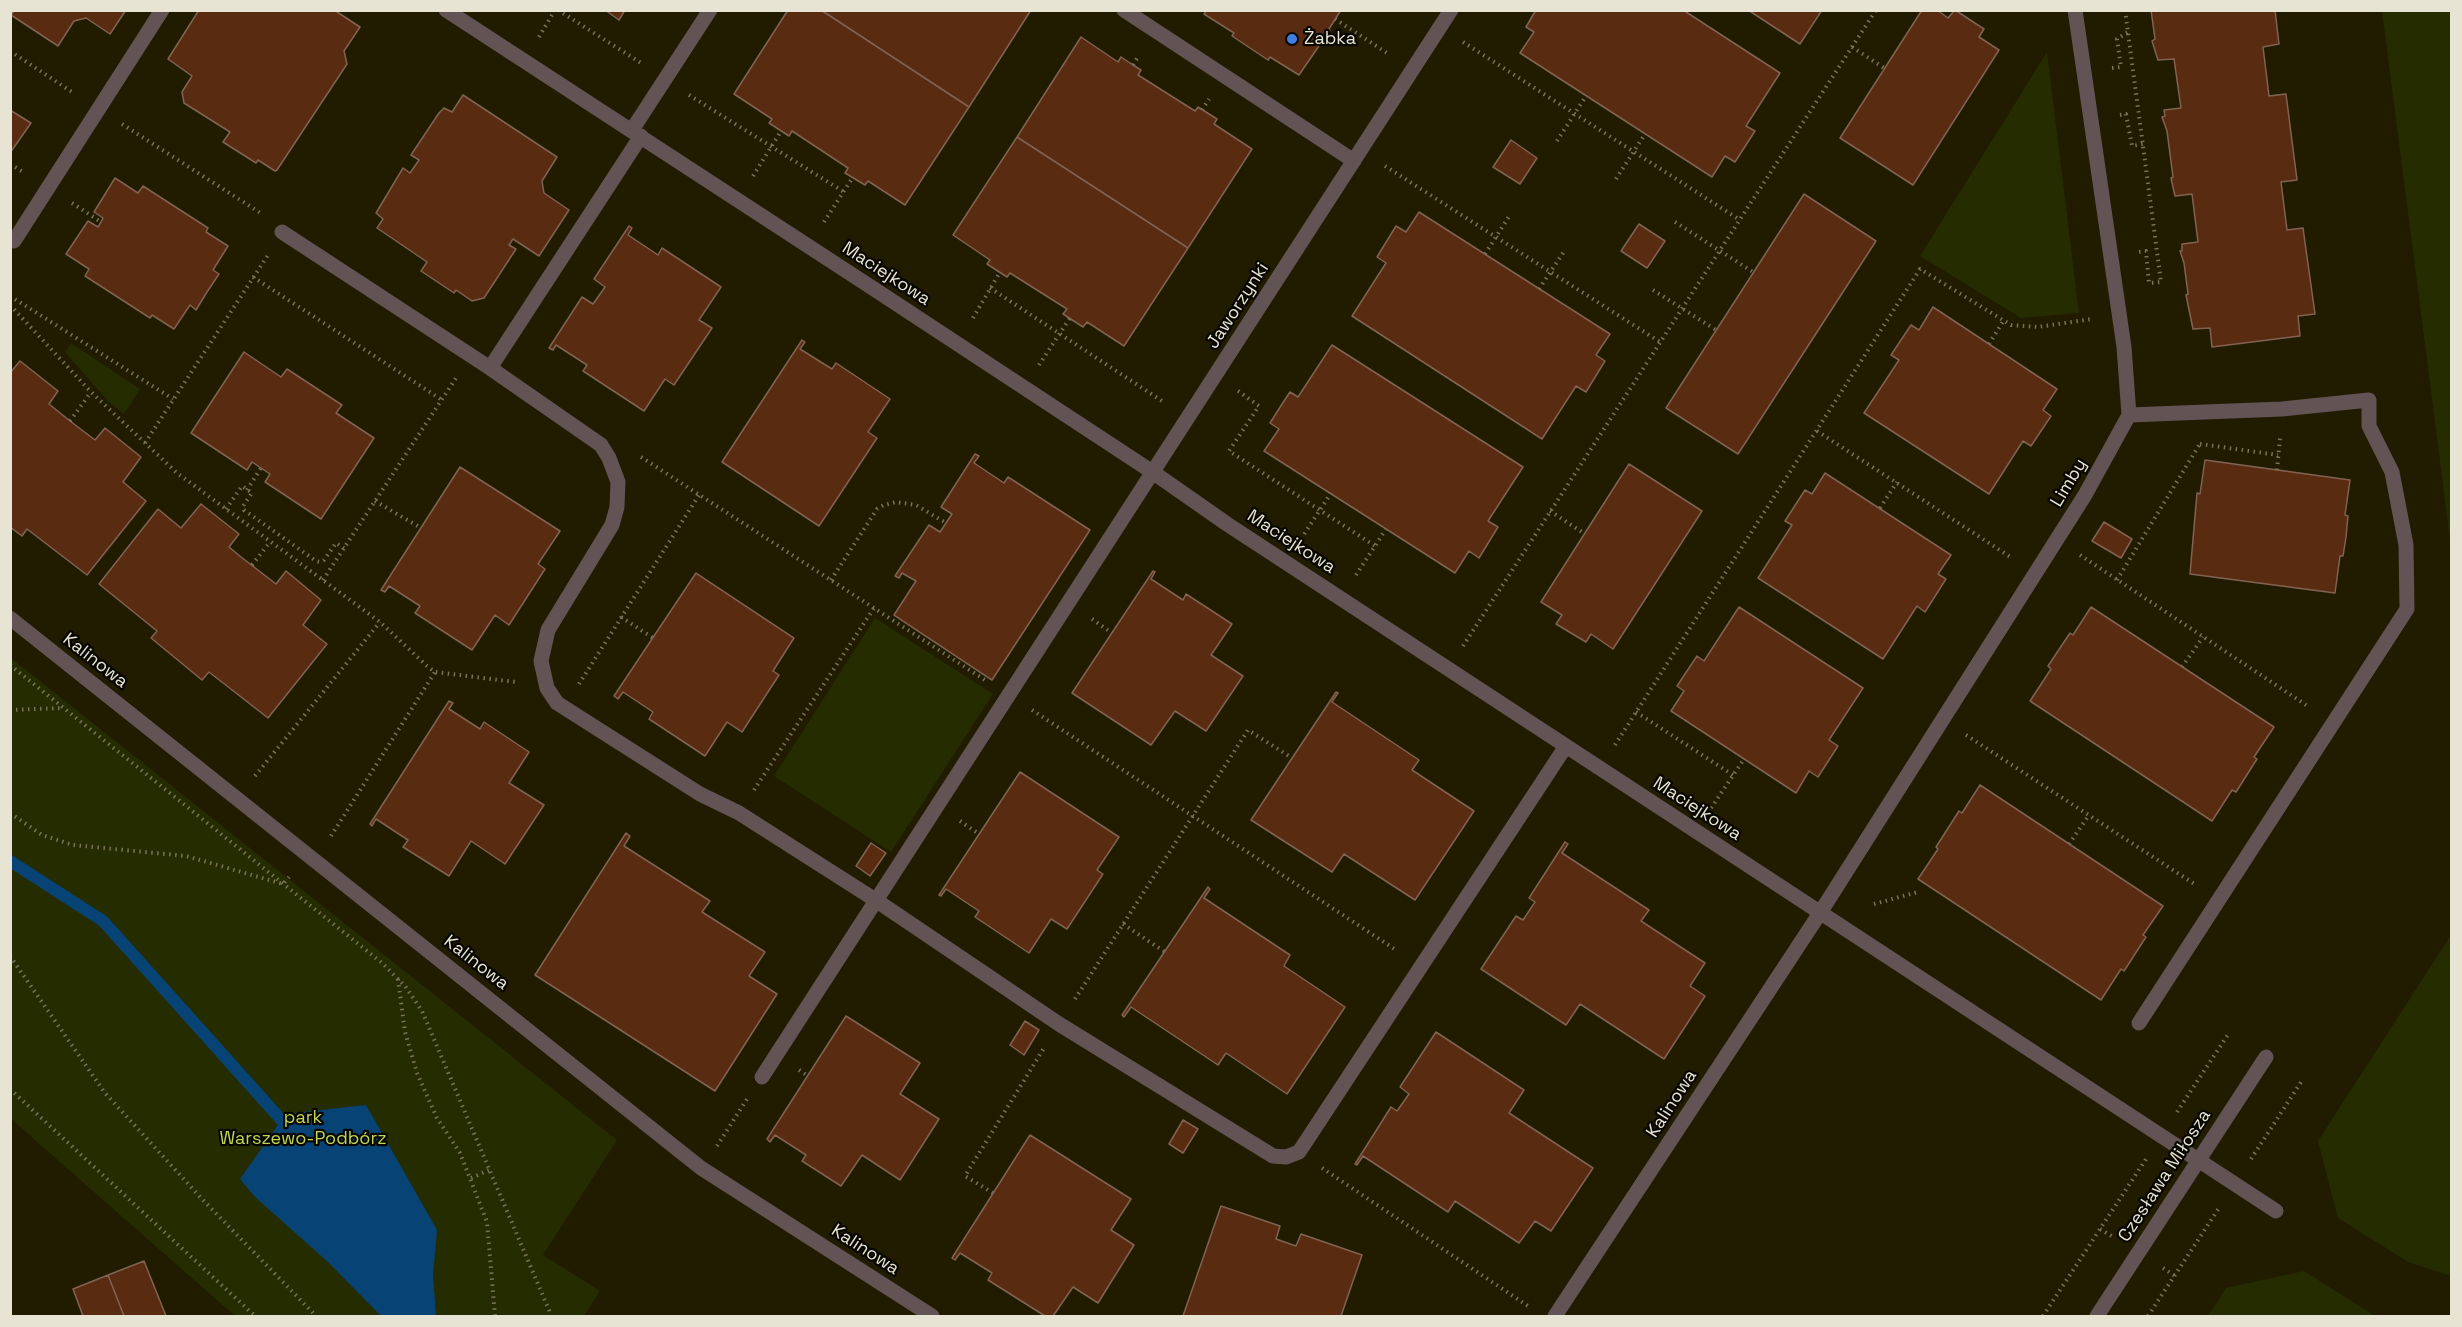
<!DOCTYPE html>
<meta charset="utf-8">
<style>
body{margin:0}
#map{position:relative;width:2462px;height:1327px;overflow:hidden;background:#211b00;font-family:"Space Grotesk",sans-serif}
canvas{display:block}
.frame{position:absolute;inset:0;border:12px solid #e7e4d3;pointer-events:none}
</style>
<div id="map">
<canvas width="2462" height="1327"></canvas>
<div class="frame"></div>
</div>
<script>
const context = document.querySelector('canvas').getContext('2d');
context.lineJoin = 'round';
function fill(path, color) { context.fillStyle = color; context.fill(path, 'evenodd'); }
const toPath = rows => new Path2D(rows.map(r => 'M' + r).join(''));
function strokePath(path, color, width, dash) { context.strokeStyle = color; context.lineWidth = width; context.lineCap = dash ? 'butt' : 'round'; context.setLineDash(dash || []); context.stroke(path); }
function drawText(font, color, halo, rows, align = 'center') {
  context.font = font + ' "Space Grotesk",sans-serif'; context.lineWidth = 4.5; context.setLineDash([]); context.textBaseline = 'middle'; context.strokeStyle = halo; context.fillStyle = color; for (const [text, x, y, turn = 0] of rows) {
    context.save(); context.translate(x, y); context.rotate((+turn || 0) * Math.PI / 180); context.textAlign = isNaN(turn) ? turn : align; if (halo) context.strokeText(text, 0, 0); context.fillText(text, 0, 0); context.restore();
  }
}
fill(toPath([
 [2382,11,2451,11,2451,549,2438,445],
 [2047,52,2079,313,2021,318,1920,256],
 [71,343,140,389,124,414,108,401,65,352],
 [875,618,993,694,891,852,774,776],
 [11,658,617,1140,543,1255,600,1291,584,1316,235,1316,11,1119],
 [2451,935,2451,1276,2408,1262,2338,1218,2318,1141],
 [2304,1271,2375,1316,2208,1316,2226,1288]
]), '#252c00');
fill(toPath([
 [366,1105,437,1230,433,1275,436,1316,381,1316,329,1263,255,1197,240,1179,278,1125,293,1113]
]), '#074475');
strokePath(toPath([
 [10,861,103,921,293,1133]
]), '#074475', 12);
const building = toPath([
 [15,10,126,10,110,34,86,18,74,21,58,46,11,15,15,10],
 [199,10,334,10,360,27,344,51,347,64,277,170,275,171,258,160,256,163,223,142,230,132,184,103,182,92,192,76,168,59,199,10],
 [605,10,625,10,619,20,605,10],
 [788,10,821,10,969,107,905,205,868,181,865,185,845,173,848,168,792,131,789,136,769,123,772,119,734,94,788,10],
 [821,10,1031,10,969,107,821,10],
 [1207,10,1341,10,1329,29,1330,30,1299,75,1270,57,1268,60,1232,36,1234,33,1204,14,1207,10],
 [1536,10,1683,10,1780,73,1746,126,1755,131,1735,162,1725,156,1712,177,1520,53,1534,32,1526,27,1536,10],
 [1748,10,1822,10,1800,44,1748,10],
 [1922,10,1937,10,1948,18,1955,10,1984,29,1979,37,1999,50,1913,185,1840,138,1922,10],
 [2151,10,2275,10,2279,44,2263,47,2269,96,2286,94,2297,180,2281,182,2287,230,2303,228,2315,314,2298,316,2300,336,2212,347,2210,328,2193,329,2186,295,2188,294,2184,263,2180,251,2182,251,2182,244,2198,242,2192,194,2175,196,2171,178,2173,177,2167,131,2162,117,2165,116,2164,110,2181,108,2174,59,2158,60,2152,41,2155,39,2151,10],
 [1081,37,1118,62,1121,57,1133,65,1141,70,1138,75,1195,111,1198,107,1217,119,1214,124,1252,149,1188,248,1017,137,1081,37],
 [463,95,557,157,542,181,544,193,569,210,539,256,513,239,509,245,516,249,484,298,472,301,456,290,454,293,421,271,427,262,377,228,383,219,376,213,403,168,410,173,419,160,411,155,439,113,444,108,452,112,463,95],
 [10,110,31,123,10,153,10,110],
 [1017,137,1188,248,1124,346,1087,322,1083,327,1063,314,1067,309,1010,273,1007,277,987,264,990,260,953,235,1017,137],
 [1511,140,1537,158,1520,184,1493,167,1511,140],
 [115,178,138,193,143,186,208,228,206,232,228,246,213,270,219,274,207,292,196,310,190,305,174,329,152,315,150,318,85,276,89,269,66,254,88,221,98,227,101,222,103,218,94,212,115,178],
 [1804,194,1876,241,1738,454,1666,408,1804,194],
 [1419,212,1610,334,1596,355,1605,361,1586,392,1576,386,1542,439,1352,316,1386,263,1377,257,1396,226,1406,232,1419,212],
 [1639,224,1665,241,1647,268,1621,251,1639,224],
 [629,226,632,228,628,235,658,255,662,248,721,287,699,320,712,328,674,385,665,379,644,411,583,371,587,365,556,345,553,350,549,348,582,297,593,304,605,287,594,279,629,226],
 [1933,307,2057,389,2043,410,2051,416,2031,446,2023,441,1989,494,1864,413,1899,360,1891,355,1911,325,1919,330,1933,307],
 [802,340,805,342,800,349,832,369,836,363,890,399,868,432,877,438,819,526,722,462,802,340],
 [1332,345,1523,467,1488,521,1498,527,1479,558,1469,551,1455,573,1264,451,1279,429,1270,423,1284,401,1290,392,1298,397,1332,345],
 [244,352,281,377,287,369,342,405,336,413,374,438,321,519,265,482,270,474,252,462,247,470,191,433,244,352],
 [20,361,58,391,49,404,70,421,95,440,105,428,141,457,123,482,146,501,87,575,27,529,22,536,10,527,10,373,20,361],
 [975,454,979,456,974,463,1004,483,1008,477,1090,530,992,680,894,615,916,581,902,573,899,578,895,576,929,525,940,532,952,514,941,507,975,454],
 [2205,460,2350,480,2345,515,2348,516,2346,537,2343,556,2340,556,2335,593,2190,574,2197,493,2200,494,2205,460],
 [1629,464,1702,511,1613,649,1591,634,1586,642,1556,624,1562,615,1541,602,1629,464],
 [460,467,560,531,538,564,545,569,509,625,495,615,472,650,415,613,420,606,389,586,385,592,381,590,460,467],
 [1825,473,1951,555,1938,574,1946,579,1925,612,1917,606,1883,659,1758,578,1792,525,1785,521,1805,490,1812,494,1825,473],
 [201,504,239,534,229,547,241,557,276,584,286,571,321,600,303,625,327,644,268,718,209,672,202,680,151,638,157,631,99,584,158,509,181,528,201,504],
 [2104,522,2132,539,2121,558,2092,541,2104,522],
 [1153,571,1155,572,1151,579,1183,600,1186,594,1232,624,1211,655,1243,676,1206,731,1175,711,1151,745,1072,693,1153,571],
 [696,573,794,638,773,671,779,675,742,732,727,722,705,756,649,719,653,712,623,692,618,699,614,696,696,573],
 [1739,607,1863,688,1829,740,1838,746,1818,777,1809,771,1796,793,1671,711,1684,691,1677,686,1697,656,1704,661,1739,607],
 [2091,607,2274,727,2254,757,2257,759,2236,792,2232,790,2212,821,2030,701,2051,669,2048,666,2070,633,2073,635,2091,607],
 [1336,692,1338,693,1332,702,1419,760,1412,770,1474,811,1415,900,1344,854,1332,872,1251,820,1336,692],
 [449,701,453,703,449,709,480,729,484,722,529,752,509,783,544,805,505,864,471,841,449,876,403,847,408,840,376,819,372,826,370,824,449,701],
 [1020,772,1119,837,1097,870,1103,874,1067,929,1051,919,1029,953,975,917,979,911,946,889,941,896,939,895,1020,772],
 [1980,785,2163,906,2143,935,2146,937,2124,971,2121,969,2101,1000,1918,879,1938,849,1936,847,1959,811,1962,813,1980,785],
 [626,833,630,836,624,846,710,901,702,912,765,952,749,976,777,994,715,1091,535,975,626,833],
 [1565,842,1568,844,1562,853,1649,910,1641,921,1705,963,1690,986,1705,996,1664,1059,1580,1004,1566,1025,1481,969,1516,916,1523,920,1535,902,1529,898,1565,842],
 [871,843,886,853,870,876,856,866,871,843],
 [1208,887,1210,889,1204,898,1290,955,1284,966,1345,1007,1287,1094,1226,1053,1218,1065,1131,1007,1124,1017,1122,1015,1208,887],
 [846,1016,920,1063,900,1094,939,1119,900,1180,862,1155,841,1186,802,1161,806,1155,775,1135,770,1142,767,1139,846,1016],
 [1025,1021,1039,1030,1024,1055,1010,1045,1025,1021],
 [1436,1032,1524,1090,1509,1113,1593,1168,1551,1231,1535,1221,1519,1243,1455,1201,1448,1212,1363,1156,1357,1165,1355,1164,1391,1107,1397,1111,1409,1094,1400,1087,1436,1032],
 [1183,1120,1198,1129,1183,1153,1169,1144,1183,1120],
 [1030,1135,1131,1199,1111,1230,1134,1245,1098,1303,1073,1287,1053,1316,1045,1316,988,1280,992,1273,960,1253,955,1260,952,1258,1030,1135],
 [1221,1206,1280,1226,1276,1239,1296,1246,1301,1234,1362,1255,1341,1316,1183,1316,1221,1206],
 [144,1261,166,1316,124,1316,108,1275,144,1261],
 [108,1275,124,1316,83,1316,73,1289,108,1275]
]);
fill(building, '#592c11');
strokePath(building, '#816353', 1.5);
strokePath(toPath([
 [558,10,641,63],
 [2125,10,2161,282,2149,283,2146,251,2138,252],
 [1335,19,1390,55],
 [539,37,555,10],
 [1463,42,1740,220],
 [1852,47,1884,68],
 [10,51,75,94],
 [1133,65,1139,55],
 [2112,68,2121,67,2117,39,2128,32],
 [689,95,844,192],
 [1202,110,1209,99],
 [2120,115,2126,114,2132,146,2143,144],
 [122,124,262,214],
 [1557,141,1586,96],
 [10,164,25,173],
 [1385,166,1660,342],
 [753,176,781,131],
 [1616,179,1645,134],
 [72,203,101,222],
 [824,222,853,177],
 [1675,222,1753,272],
 [1485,254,1510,215],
 [253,277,442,400],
 [990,288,1162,401],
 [1539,289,1565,250],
 [1653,290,1716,330],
 [10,296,173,399],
 [10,305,91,392,177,473,380,622,427,666,435,672,516,682],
 [973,318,1000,272],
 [1989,344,2004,320],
 [1039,365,1070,318],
 [1238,391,1259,406,1229,451,1375,546],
 [70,421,91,392],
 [1817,431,2012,558],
 [145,443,268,255],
 [2200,444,2278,455],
 [641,457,985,680],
 [2277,470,2280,438],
 [247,490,261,468],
 [375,501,421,528],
 [1880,508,1897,482],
 [226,509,242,486,252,493,243,506,244,510,316,561,320,562,324,560,336,543,344,548],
 [1550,511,1585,534],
 [1301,539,1331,493],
 [2080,555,2309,707],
 [252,565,270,542],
 [1356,575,1386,529],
 [323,580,456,378],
 [831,580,877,509,884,505,896,502,916,505,946,523],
 [2117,580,2201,442],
 [621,617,653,638],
 [1092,619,1112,633],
 [1463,646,1876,10],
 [10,665,382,963,405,986,422,1011,549,1310,550,1316],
 [2182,667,2203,637],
 [579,684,699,495],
 [10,710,62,708],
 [1032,710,1396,950],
 [1636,712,1733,775],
 [1966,735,2196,885],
 [1615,745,1920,269,2011,325,2038,327,2092,319],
 [255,776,380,622],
 [754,790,874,608],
 [1711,808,1744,759],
 [10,813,42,835,73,845,186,856,283,884,289,877],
 [960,821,979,834],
 [331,836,435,672],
 [2069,844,2089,815],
 [1874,904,1918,892],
 [1123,924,1165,952],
 [10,956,105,1093,202,1199,316,1316],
 [398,979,405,1032,417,1073,437,1118,460,1153,487,1222,495,1316],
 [1075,999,1248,730,1292,758],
 [799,1070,808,1076],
 [10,1089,255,1316],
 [2177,1112,2229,1033],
 [717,1146,747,1099],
 [2251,1159,2303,1079],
 [1322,1168,1528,1306],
 [471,1178,489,1170],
 [993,1193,965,1176,1044,1048],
 [2100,1229,2113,1237],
 [2163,1268,2175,1276],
 [2043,1316,2146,1159],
 [2148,1316,2219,1208]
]), '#78735c', 4, [1.5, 4.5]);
strokePath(toPath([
 [2129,415,2282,409,2369,400,2369,426,2392,472,2406,545,2407,609,2139,1023]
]), '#625355', 15);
strokePath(toPath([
 [446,10,871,287,1154,473,1227,524,2276,1211],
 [1124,10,1354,161],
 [632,130,710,10],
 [282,232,490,368,641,136],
 [14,241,162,10],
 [490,368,601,445,609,458,618,482,617,507,612,525,548,630,541,661,547,688,557,703,700,794,739,813,877,901,1059,1024,1273,1156,1286,1157,1299,1152,1566,746],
 [10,618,701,1168,932,1316],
 [762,1077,1451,10],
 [1555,1316,1820,913,2085,495,2129,415,2124,347,2075,10],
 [2097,1316,2266,1057]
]), '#625355', 15);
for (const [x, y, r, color] of [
 [1292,39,6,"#3f7fe0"]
]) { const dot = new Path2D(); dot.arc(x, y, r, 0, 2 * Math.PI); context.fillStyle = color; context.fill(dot); strokePath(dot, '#080600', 2); }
drawText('18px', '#e7e4d3', '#080600', [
 ["Żabka",1304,39]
], 'left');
drawText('18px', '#e7e4d3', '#080600', [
 ["Maciejkowa",886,274,33],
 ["Jaworzynki",1238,306,-57],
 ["Limby",2069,483,-59],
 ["Maciejkowa",1291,542,33],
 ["Kalinowa",95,661,38],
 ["Maciejkowa",1697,809,33],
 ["Kalinowa",476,963,38],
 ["Kalinowa",1672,1104,-57],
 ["Czesława Miłosza",2165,1176,-57],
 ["Kalinowa",865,1250,33]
]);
drawText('18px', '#c1d753', '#080600', [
 ["park",303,1118],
 ["Warszewo-Podbórz",303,1139]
]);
</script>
